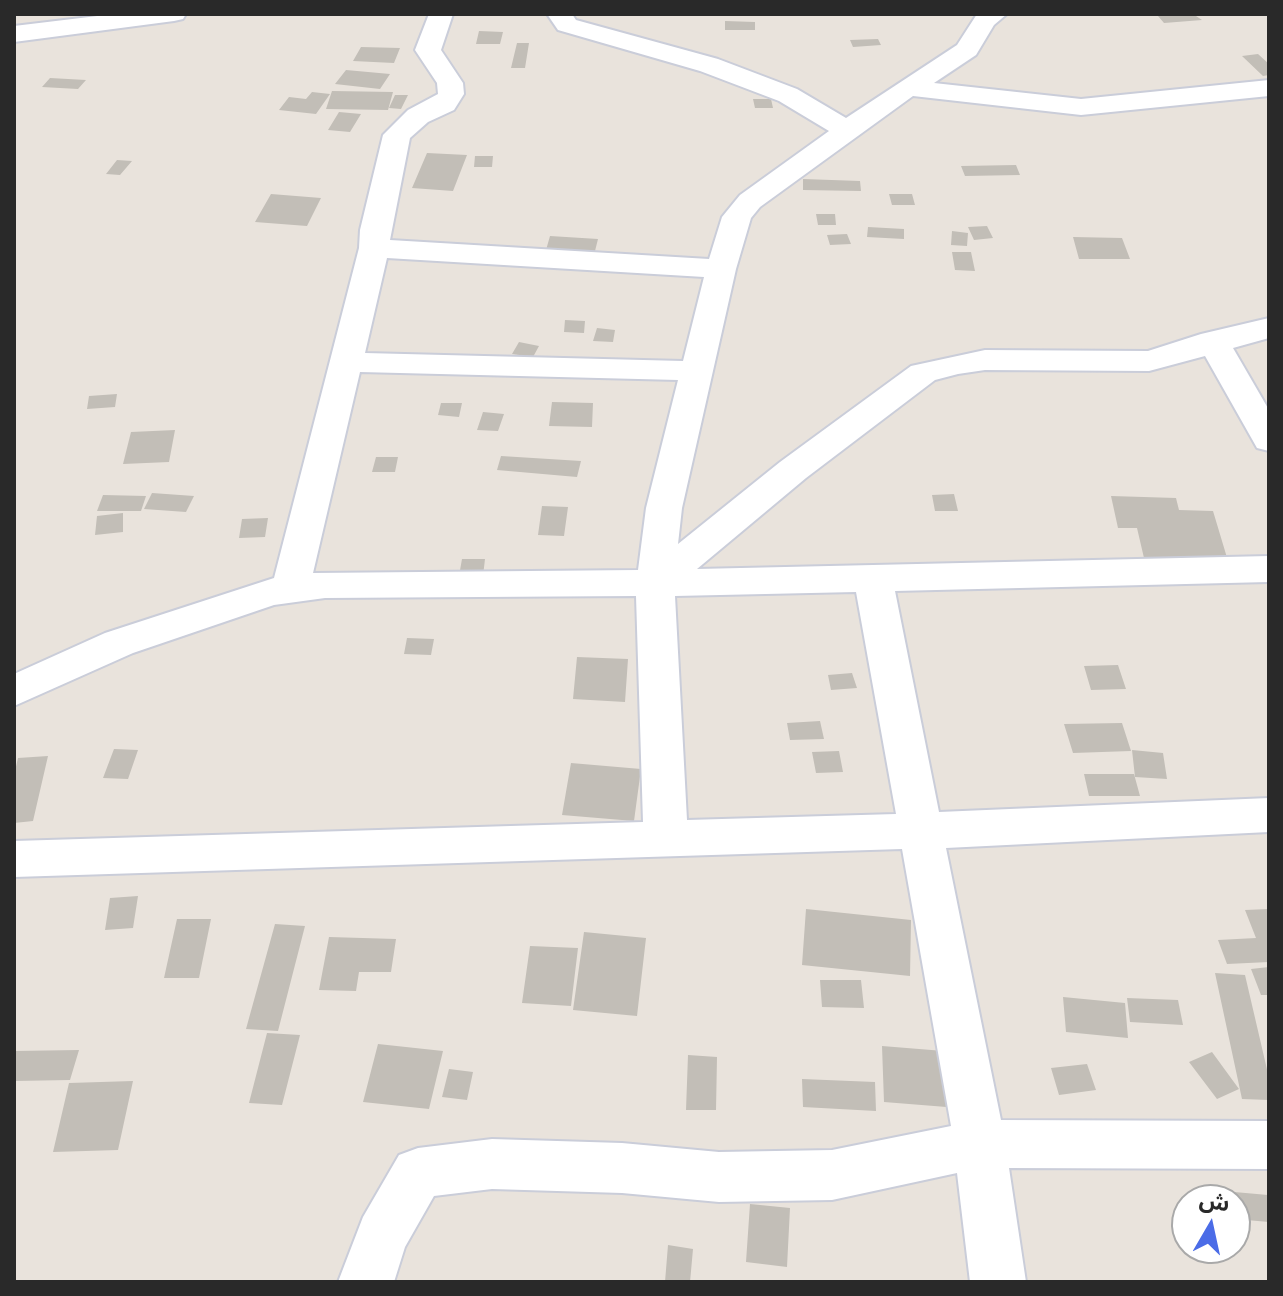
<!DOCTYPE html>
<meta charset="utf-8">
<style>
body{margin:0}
#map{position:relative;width:1283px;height:1296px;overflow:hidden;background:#e9e3dc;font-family:"Source Sans 3","Noto Sans Arabic",sans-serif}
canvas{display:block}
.frame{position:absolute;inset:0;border:16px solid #292929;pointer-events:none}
.north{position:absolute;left:1171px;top:1184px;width:80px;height:80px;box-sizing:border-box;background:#fff;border:2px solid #a9a9a9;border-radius:50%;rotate:9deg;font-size:22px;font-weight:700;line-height:32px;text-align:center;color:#292929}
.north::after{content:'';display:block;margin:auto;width:28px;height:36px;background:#4b6ce7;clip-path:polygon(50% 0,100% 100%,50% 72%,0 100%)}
</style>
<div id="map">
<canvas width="1283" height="1296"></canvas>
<div class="frame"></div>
<div class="north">ش</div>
</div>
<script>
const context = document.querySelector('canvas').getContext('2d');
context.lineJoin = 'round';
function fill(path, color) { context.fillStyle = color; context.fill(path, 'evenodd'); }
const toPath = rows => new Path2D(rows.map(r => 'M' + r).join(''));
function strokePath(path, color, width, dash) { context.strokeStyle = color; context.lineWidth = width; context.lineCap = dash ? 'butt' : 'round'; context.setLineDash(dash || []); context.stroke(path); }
fill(toPath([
 [1193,14,1202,20,1164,23,1158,16],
 [725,21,755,22,755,30,725,30],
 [479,31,503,32,500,44,476,44],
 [878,39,881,45,853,47,850,40],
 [517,43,529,43,525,68,511,68],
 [361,47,400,48,394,63,353,61],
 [1258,54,1269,64,1269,75,1263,76,1242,56],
 [346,70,390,74,380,89,335,84],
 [50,78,86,80,78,89,42,87],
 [332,91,393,92,388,110,326,109],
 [312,92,330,94,316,114,279,110,289,97,306,99],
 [395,95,408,95,401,109,389,108],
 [753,99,771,99,773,108,755,108],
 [339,112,361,114,350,132,328,130],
 [427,153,467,155,453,191,412,188],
 [475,156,493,156,492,167,474,167],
 [117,160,132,161,120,175,106,174],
 [1016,165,1020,175,965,176,961,166],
 [803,179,860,181,861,191,803,190],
 [271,194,321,198,307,226,255,222],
 [889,194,912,194,915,205,892,205],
 [816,214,835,214,836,225,818,225],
 [987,226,993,238,974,240,968,227],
 [868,227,904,229,904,239,867,237],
 [952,231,968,233,967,246,951,245],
 [847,234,851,244,830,245,827,235],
 [550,236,598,239,591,267,542,264],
 [1073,237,1122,238,1130,259,1079,259],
 [952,252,971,252,975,271,955,270],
 [565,320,585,321,584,333,564,332],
 [597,328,615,330,613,342,593,341],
 [519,342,539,346,533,357,512,354],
 [117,394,115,407,87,409,89,396],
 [552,402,593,403,592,427,549,426],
 [441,403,462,403,459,417,438,415],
 [483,412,504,414,498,431,477,430],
 [175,430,169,462,123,464,131,432],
 [501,456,581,461,577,477,497,470],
 [376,457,398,457,395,472,372,472],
 [152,493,194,496,186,512,144,509],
 [954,494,958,511,935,511,932,495],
 [103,495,146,496,141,511,97,511],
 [1111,496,1176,498,1179,510,1213,511,1228,561,1144,558,1137,528,1118,528],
 [542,506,568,507,564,536,538,535],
 [123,513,123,532,95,535,97,516],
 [268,518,265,537,239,538,242,519],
 [462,559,485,559,483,576,459,576],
 [407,638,434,639,431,655,404,654],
 [577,657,628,659,625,702,573,699],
 [1118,665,1126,689,1091,690,1084,666],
 [852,673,857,688,831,690,828,675],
 [820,721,824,739,790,740,787,723],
 [1122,723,1131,751,1073,753,1064,724],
 [114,749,138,750,128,779,103,778],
 [1132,750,1163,753,1167,779,1135,777],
 [839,751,843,772,816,773,812,752],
 [48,756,33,821,14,823,14,775,18,758],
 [571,763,641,769,634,821,562,815],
 [1084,774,1134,774,1140,796,1089,796],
 [138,896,133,928,105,930,110,898],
 [806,909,911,920,910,976,802,965],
 [1269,909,1269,962,1227,964,1218,940,1256,938,1245,910],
 [177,919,211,919,199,978,164,978],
 [275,924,305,926,278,1031,246,1029],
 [584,932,646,938,637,1016,573,1010],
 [329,937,396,939,391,972,359,972,356,991,319,990],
 [530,946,578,948,571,1006,522,1003],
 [1269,967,1269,995,1261,995,1251,969],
 [1215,973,1245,975,1269,1078,1269,1100,1242,1099],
 [820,980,861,980,864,1008,822,1007],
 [1063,997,1125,1003,1128,1038,1066,1032],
 [1127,998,1178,1000,1183,1025,1130,1022],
 [267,1033,300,1035,282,1105,249,1103],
 [378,1044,443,1051,429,1109,363,1102],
 [882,1046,956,1052,959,1108,884,1102],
 [79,1050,70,1080,14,1081,14,1051],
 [1212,1052,1239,1089,1217,1099,1189,1062],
 [688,1055,717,1057,716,1110,686,1110],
 [1087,1064,1096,1090,1059,1095,1051,1068],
 [449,1069,473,1072,467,1100,442,1097],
 [802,1079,875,1082,876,1111,803,1107],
 [133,1081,118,1150,53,1152,69,1083],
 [1223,1191,1268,1195,1269,1222,1235,1219,1235,1200,1225,1200],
 [750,1204,790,1208,787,1267,746,1262],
 [668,1245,693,1249,690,1282,665,1282]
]), '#c2beb7');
const minor = toPath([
 [114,14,186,14,183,19,174,21,14,42,14,26,114,14],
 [429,14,453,14,441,50,463,83,464,94,454,110,428,122,410,138,390,240,709,259,722,217,740,195,829,131,779,101,700,71,558,30,547,14,572,14,576,20,718,59,797,89,846,118,957,45,977,14,1007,14,994,25,976,55,934,83,1081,99,1269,80,1269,96,1081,115,913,96,760,207,751,218,736,269,682,508,678,544,780,462,911,366,985,350,1148,351,1201,334,1269,318,1269,338,1233,348,1269,410,1269,451,1257,448,1205,356,1149,371,985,370,958,374,935,380,806,478,697,569,1269,556,1269,582,895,591,939,812,1269,798,1269,832,946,848,1001,1120,1269,1121,1269,1169,1009,1168,1026,1282,970,1282,957,1173,832,1200,719,1202,622,1193,492,1189,434,1196,405,1247,394,1282,338,1282,363,1217,399,1155,418,1148,492,1139,622,1143,719,1152,832,1150,951,1126,902,849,14,877,14,841,643,822,636,596,325,598,274,605,133,653,14,706,14,674,105,633,274,578,359,248,360,230,383,135,408,110,438,94,437,83,415,50,429,14],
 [387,258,704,277,683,361,365,353,387,258],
 [360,372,678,380,646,508,638,570,313,573,360,372],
 [856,592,896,814,687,820,675,596,856,592]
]);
strokePath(minor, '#cacdd9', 4);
fill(minor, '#fff');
</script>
